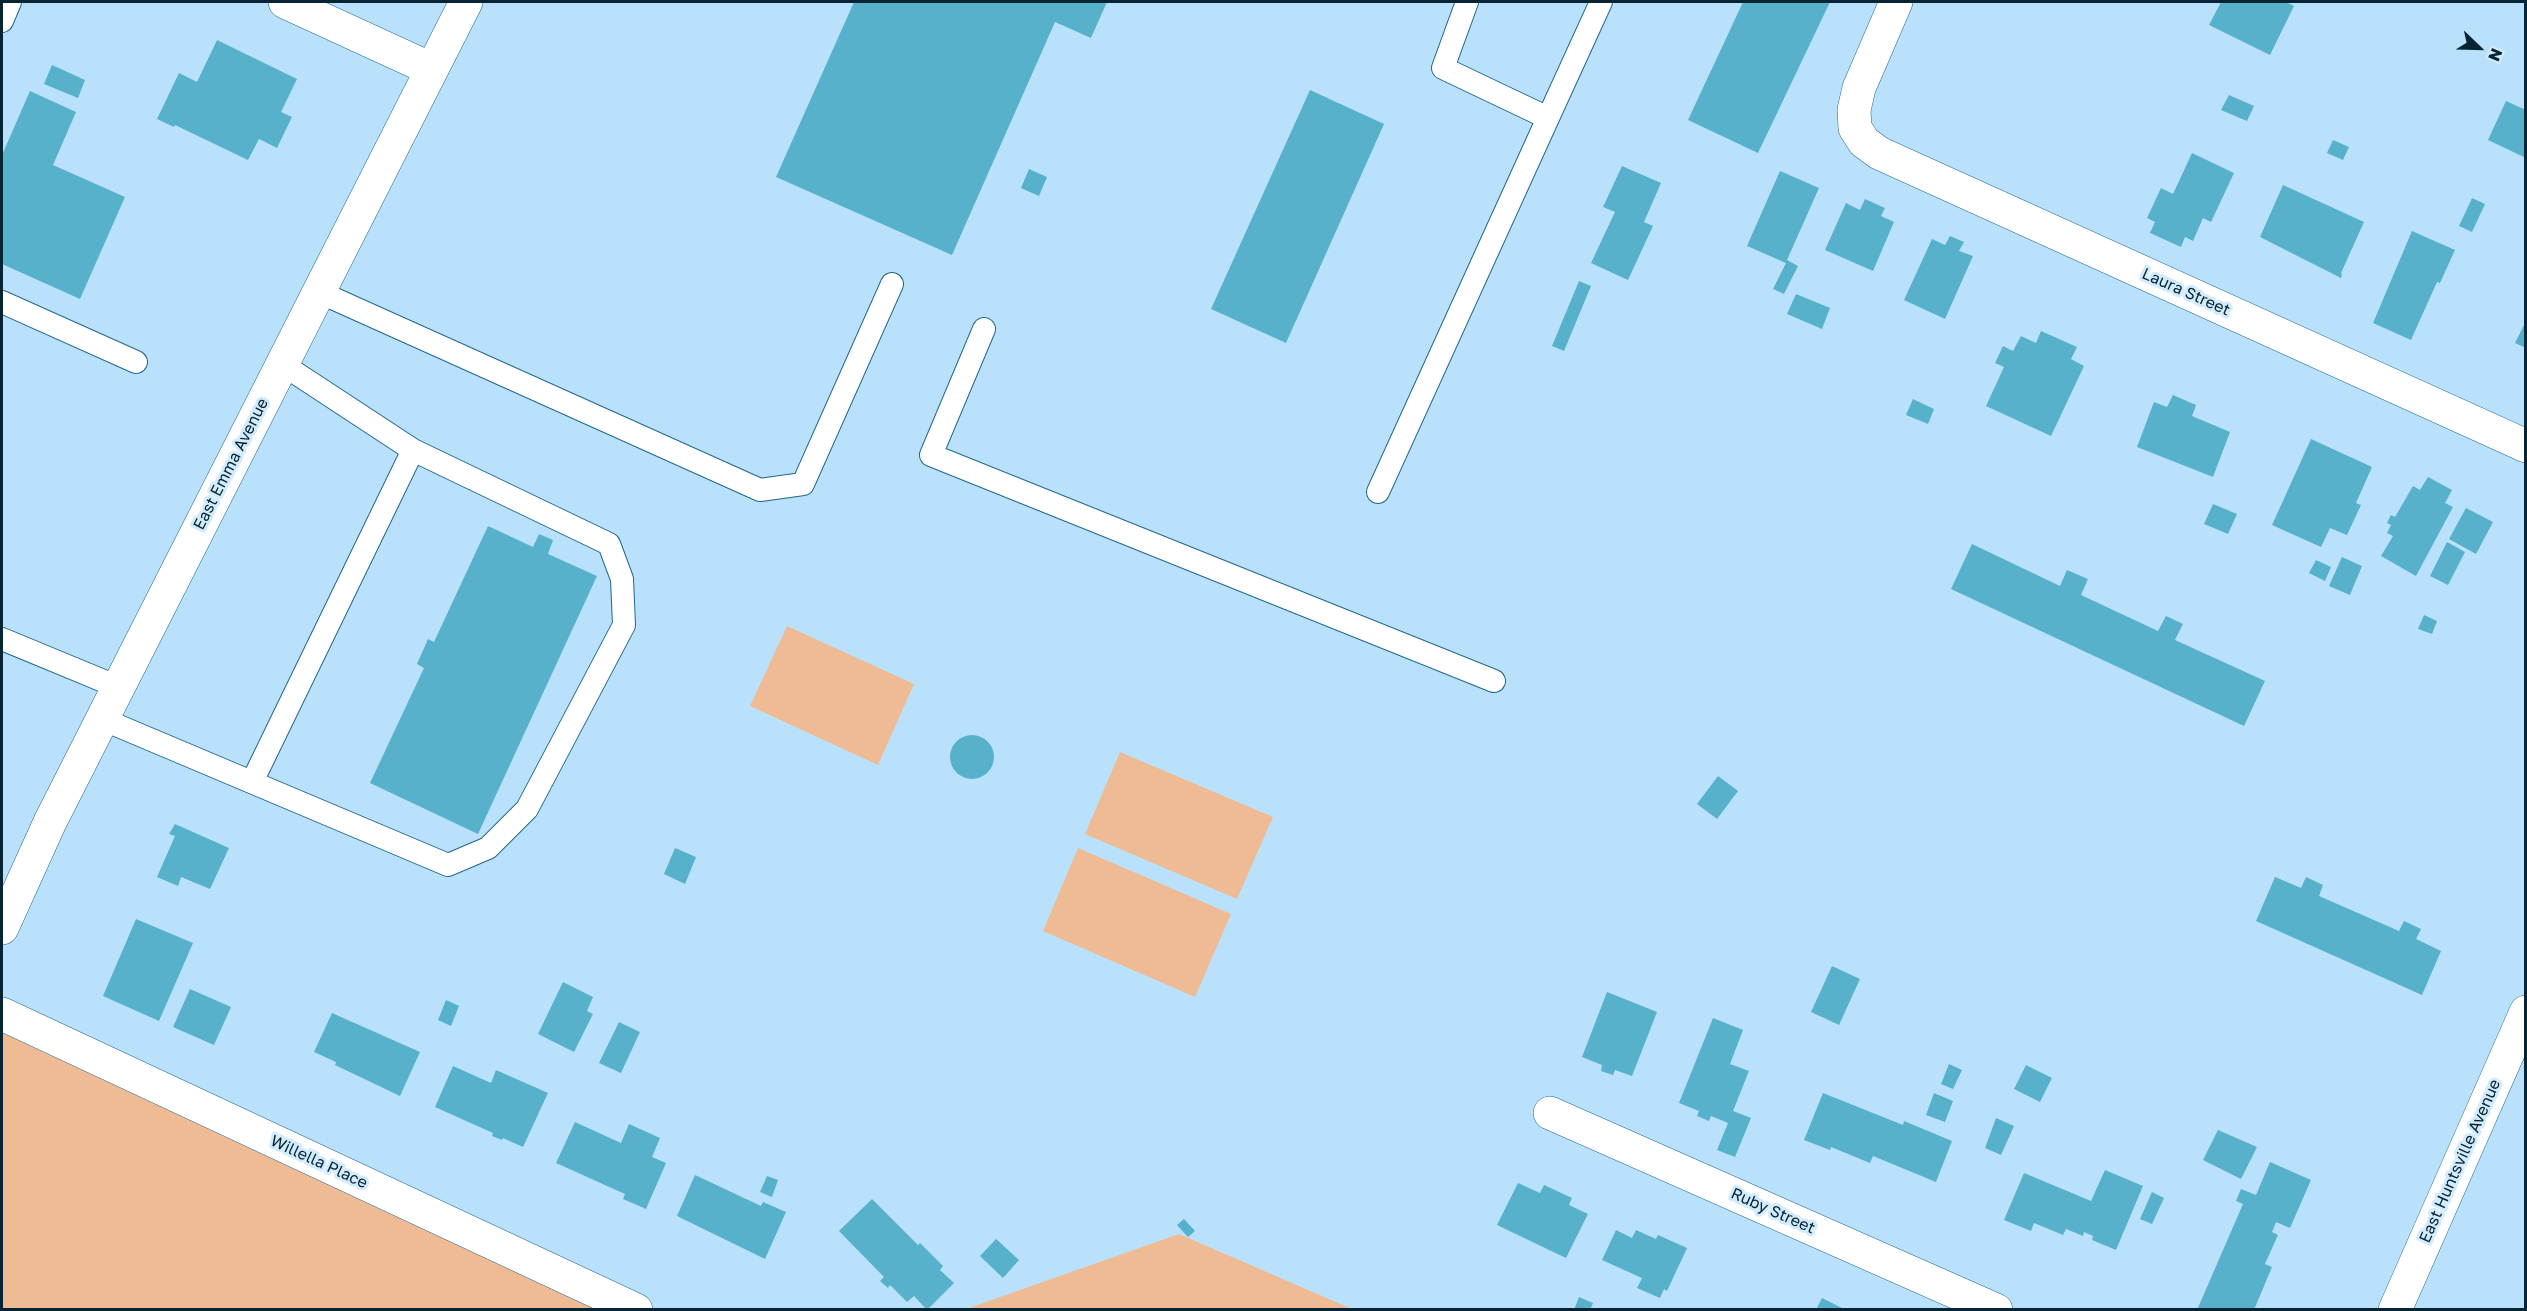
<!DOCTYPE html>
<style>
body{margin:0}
#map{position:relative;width:2527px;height:1311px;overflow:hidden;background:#b9e1fc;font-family:"Golos Text",sans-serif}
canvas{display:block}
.frame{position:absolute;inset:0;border:3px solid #072434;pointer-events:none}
.north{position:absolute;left:2449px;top:18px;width:60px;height:60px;-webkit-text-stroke:4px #d2ecfe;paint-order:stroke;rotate:113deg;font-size:16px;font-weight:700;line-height:24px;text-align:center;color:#072434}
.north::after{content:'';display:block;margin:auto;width:21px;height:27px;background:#072434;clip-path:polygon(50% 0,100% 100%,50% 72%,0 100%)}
</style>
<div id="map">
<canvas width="2527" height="1311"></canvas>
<div class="frame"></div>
<div class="north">N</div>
</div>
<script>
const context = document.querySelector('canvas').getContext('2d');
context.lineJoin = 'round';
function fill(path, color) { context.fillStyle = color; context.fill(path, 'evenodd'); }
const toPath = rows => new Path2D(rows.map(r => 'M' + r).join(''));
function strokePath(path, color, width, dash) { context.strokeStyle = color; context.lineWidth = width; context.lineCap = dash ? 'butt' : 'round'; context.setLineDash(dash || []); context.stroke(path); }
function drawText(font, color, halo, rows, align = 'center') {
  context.font = font + ' "Golos Text",sans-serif'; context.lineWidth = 6; context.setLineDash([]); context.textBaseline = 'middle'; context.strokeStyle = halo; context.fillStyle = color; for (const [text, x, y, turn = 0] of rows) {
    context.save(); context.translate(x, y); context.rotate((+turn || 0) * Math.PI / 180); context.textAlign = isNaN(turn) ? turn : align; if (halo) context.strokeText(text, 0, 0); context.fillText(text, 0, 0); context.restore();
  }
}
fill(toPath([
 [787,626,914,684,878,765,750,706],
 [1120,752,1273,817,1237,899,1085,834],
 [1078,848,1231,914,1195,997,1043,931],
 [2,1014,636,1309,2,1309],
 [1179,1234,1352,1309,966,1309]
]), '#efbb95');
fill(toPath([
 [854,2,1107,2,1091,38,1055,22,952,255,776,177],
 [1743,2,1830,2,1758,153,1688,120],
 [2221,2,2286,2,2294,6,2270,55,2209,25],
 [217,40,297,79,281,112,292,117,277,148,259,139,248,160,175,125,174,127,157,119,179,73,197,82],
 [52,65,85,80,78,98,44,84],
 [1310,90,1384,124,1286,343,1211,309],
 [30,91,76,112,53,165,125,197,80,299,2,264,2,155],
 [2229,95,2254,106,2247,121,2221,110],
 [2506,101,2526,110,2526,158,2488,140],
 [2333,140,2349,147,2343,160,2327,153],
 [2192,153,2234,173,2211,222,2203,218,2193,241,2185,237,2181,247,2150,233,2155,222,2147,218,2161,188,2173,194],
 [1622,166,1661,183,1644,222,1653,226,1628,280,1591,263,1615,212,1603,207],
 [1029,169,1047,177,1039,196,1021,188],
 [1780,171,1819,188,1787,260,1798,266,1784,294,1773,289,1786,263,1747,246],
 [2283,185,2364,222,2341,273,2342,274,2341,278,2260,237],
 [2472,198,2485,204,2472,232,2459,226],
 [1865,199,1885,208,1881,216,1894,222,1873,271,1825,250,1846,203,1860,210],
 [2412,231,2455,250,2440,283,2437,282,2411,340,2373,323],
 [1950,236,1964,242,1959,251,1973,256,1945,319,1904,300,1932,239,1945,245],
 [1579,281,1591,286,1564,351,1552,346],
 [1796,294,1830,308,1822,329,1787,314],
 [2526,321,2526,348,2515,343],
 [2041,331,2077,347,2071,359,2084,366,2051,436,1986,406,2004,367,1995,363,2003,346,2013,351,2021,336,2036,343],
 [2173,395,2196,405,2192,416,2230,432,2213,477,2137,447,2154,402,2167,407],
 [1913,399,1934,409,1928,424,1906,415],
 [2311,439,2372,467,2356,503,2361,505,2347,535,2330,528,2321,547,2272,525],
 [2428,477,2452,490,2445,503,2453,507,2416,576,2381,556,2393,536,2387,533,2391,525,2387,523,2391,515,2395,517,2413,486,2420,490],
 [2213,504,2237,514,2228,534,2204,524],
 [2466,508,2493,522,2476,554,2449,539],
 [488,526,533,547,539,534,553,540,548,554,597,576,478,834,370,783,424,668,417,664,428,639,434,642],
 [2447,542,2465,552,2448,585,2430,576],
 [1972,544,2060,586,2067,570,2088,579,2081,595,2158,631,2166,616,2183,624,2175,640,2265,681,2244,726,1951,589],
 [2342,557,2362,566,2350,595,2329,586],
 [2316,560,2331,567,2325,581,2309,573],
 [2424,615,2437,621,2432,634,2418,629],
 '950 757a22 22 0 1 1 44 0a22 22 0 1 1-44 0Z',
 [1718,776,1738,791,1717,819,1697,804],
 [175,824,229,848,210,889,181,877,178,886,157,877,175,836,169,834],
 [675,848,696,857,685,884,664,874],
 [2275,877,2301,888,2306,877,2323,885,2319,896,2399,931,2404,921,2421,929,2416,939,2441,951,2422,995,2256,921],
 [136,919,193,943,159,1021,103,996],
 [1832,966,1860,979,1839,1025,1811,1012],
 [563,982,593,997,587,1011,593,1014,574,1052,538,1034],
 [190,989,231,1007,214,1045,173,1027],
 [1607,992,1657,1012,1632,1076,1615,1070,1613,1075,1601,1071,1602,1065,1582,1057],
 [446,1000,459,1006,451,1026,438,1020],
 [332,1013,420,1052,400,1096,335,1065,336,1062,314,1052],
 [1713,1018,1743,1030,1730,1064,1749,1071,1733,1111,1751,1118,1735,1157,1717,1150,1728,1123,1711,1116,1709,1121,1697,1116,1699,1111,1679,1103],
 [619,1022,640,1032,621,1073,599,1063],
 [1949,1064,1962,1070,1953,1089,1941,1084],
 [2026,1065,2052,1078,2040,1102,2014,1089],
 [453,1066,491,1083,496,1070,548,1093,523,1147,503,1138,502,1140,492,1136,493,1133,435,1107],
 [1823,1093,1903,1125,1904,1121,1952,1141,1936,1182,1873,1156,1870,1163,1831,1147,1830,1150,1804,1140],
 [1934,1093,1953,1101,1945,1122,1926,1115],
 [1996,1118,2014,1126,2001,1155,1985,1148],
 [575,1122,621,1143,629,1124,660,1138,652,1157,666,1163,646,1209,623,1199,625,1194,556,1163],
 [2218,1130,2257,1147,2241,1179,2203,1160],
 [2270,1162,2311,1180,2290,1228,2276,1222,2272,1232,2278,1235,2265,1264,2272,1267,2254,1310,2197,1310,2243,1204,2236,1201,2241,1189,2256,1195],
 [2105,1170,2143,1186,2116,1250,2092,1240,2093,1236,2084,1232,2083,1236,2066,1229,2063,1235,2034,1223,2031,1231,2004,1220,2024,1173,2091,1201],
 [695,1175,761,1206,763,1202,786,1212,765,1259,677,1216],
 [767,1176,778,1180,772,1197,760,1192],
 [1518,1183,1540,1193,1544,1185,1572,1198,1569,1205,1588,1214,1566,1258,1497,1225],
 [2152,1192,2164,1198,2152,1224,2140,1219],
 [872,1199,918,1245,920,1243,943,1266,940,1270,954,1283,927,1310,914,1296,907,1302,890,1285,888,1288,880,1281,884,1277,839,1231],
 [1184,1219,1195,1231,1188,1237,1177,1225],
 [1616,1230,1632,1238,1636,1230,1656,1239,1658,1235,1687,1248,1667,1291,1664,1289,1660,1298,1637,1288,1642,1278,1602,1260],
 [996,1239,1019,1260,1003,1278,980,1256],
 [1579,1297,1593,1303,1590,1310,1574,1310],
 [1822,1298,1846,1310,1816,1310]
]), '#57b1ca');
const lane = toPath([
 [2,21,10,2],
 [1548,118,1601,2],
 [319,292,760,490,803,484,892,284],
 [2,302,136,362],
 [984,329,931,455,1494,681],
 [1378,492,1548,118,1443,68,1467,2],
 [2,639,118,687],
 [102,719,448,865,488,848,527,809,624,625,622,579,609,544,413,450,282,364],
 [252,782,413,450]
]);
const street = toPath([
 [285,2,431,69],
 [1896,2,1859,88,1854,110,1855,128,1864,142,1879,153,2526,446],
 [2,1014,636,1310],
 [1550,1113,1996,1310]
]);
const secondary = toPath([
 [2,928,50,822,466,2],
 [2395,1310,2526,1012]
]);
strokePath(lane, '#21678f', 24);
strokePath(street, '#21678f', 34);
strokePath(secondary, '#21678f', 34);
strokePath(lane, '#fff', 22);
strokePath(street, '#fff', 33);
strokePath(secondary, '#fff', 33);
drawText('16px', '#072434', '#d2ecfe', [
 ["Laura Street",2186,292,24],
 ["East Emma Avenue",231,464,-63],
 ["East Huntsville Avenue",2460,1161,-66],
 ["Willella Place",319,1162,25],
 ["Ruby Street",1773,1211,24]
]);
</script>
